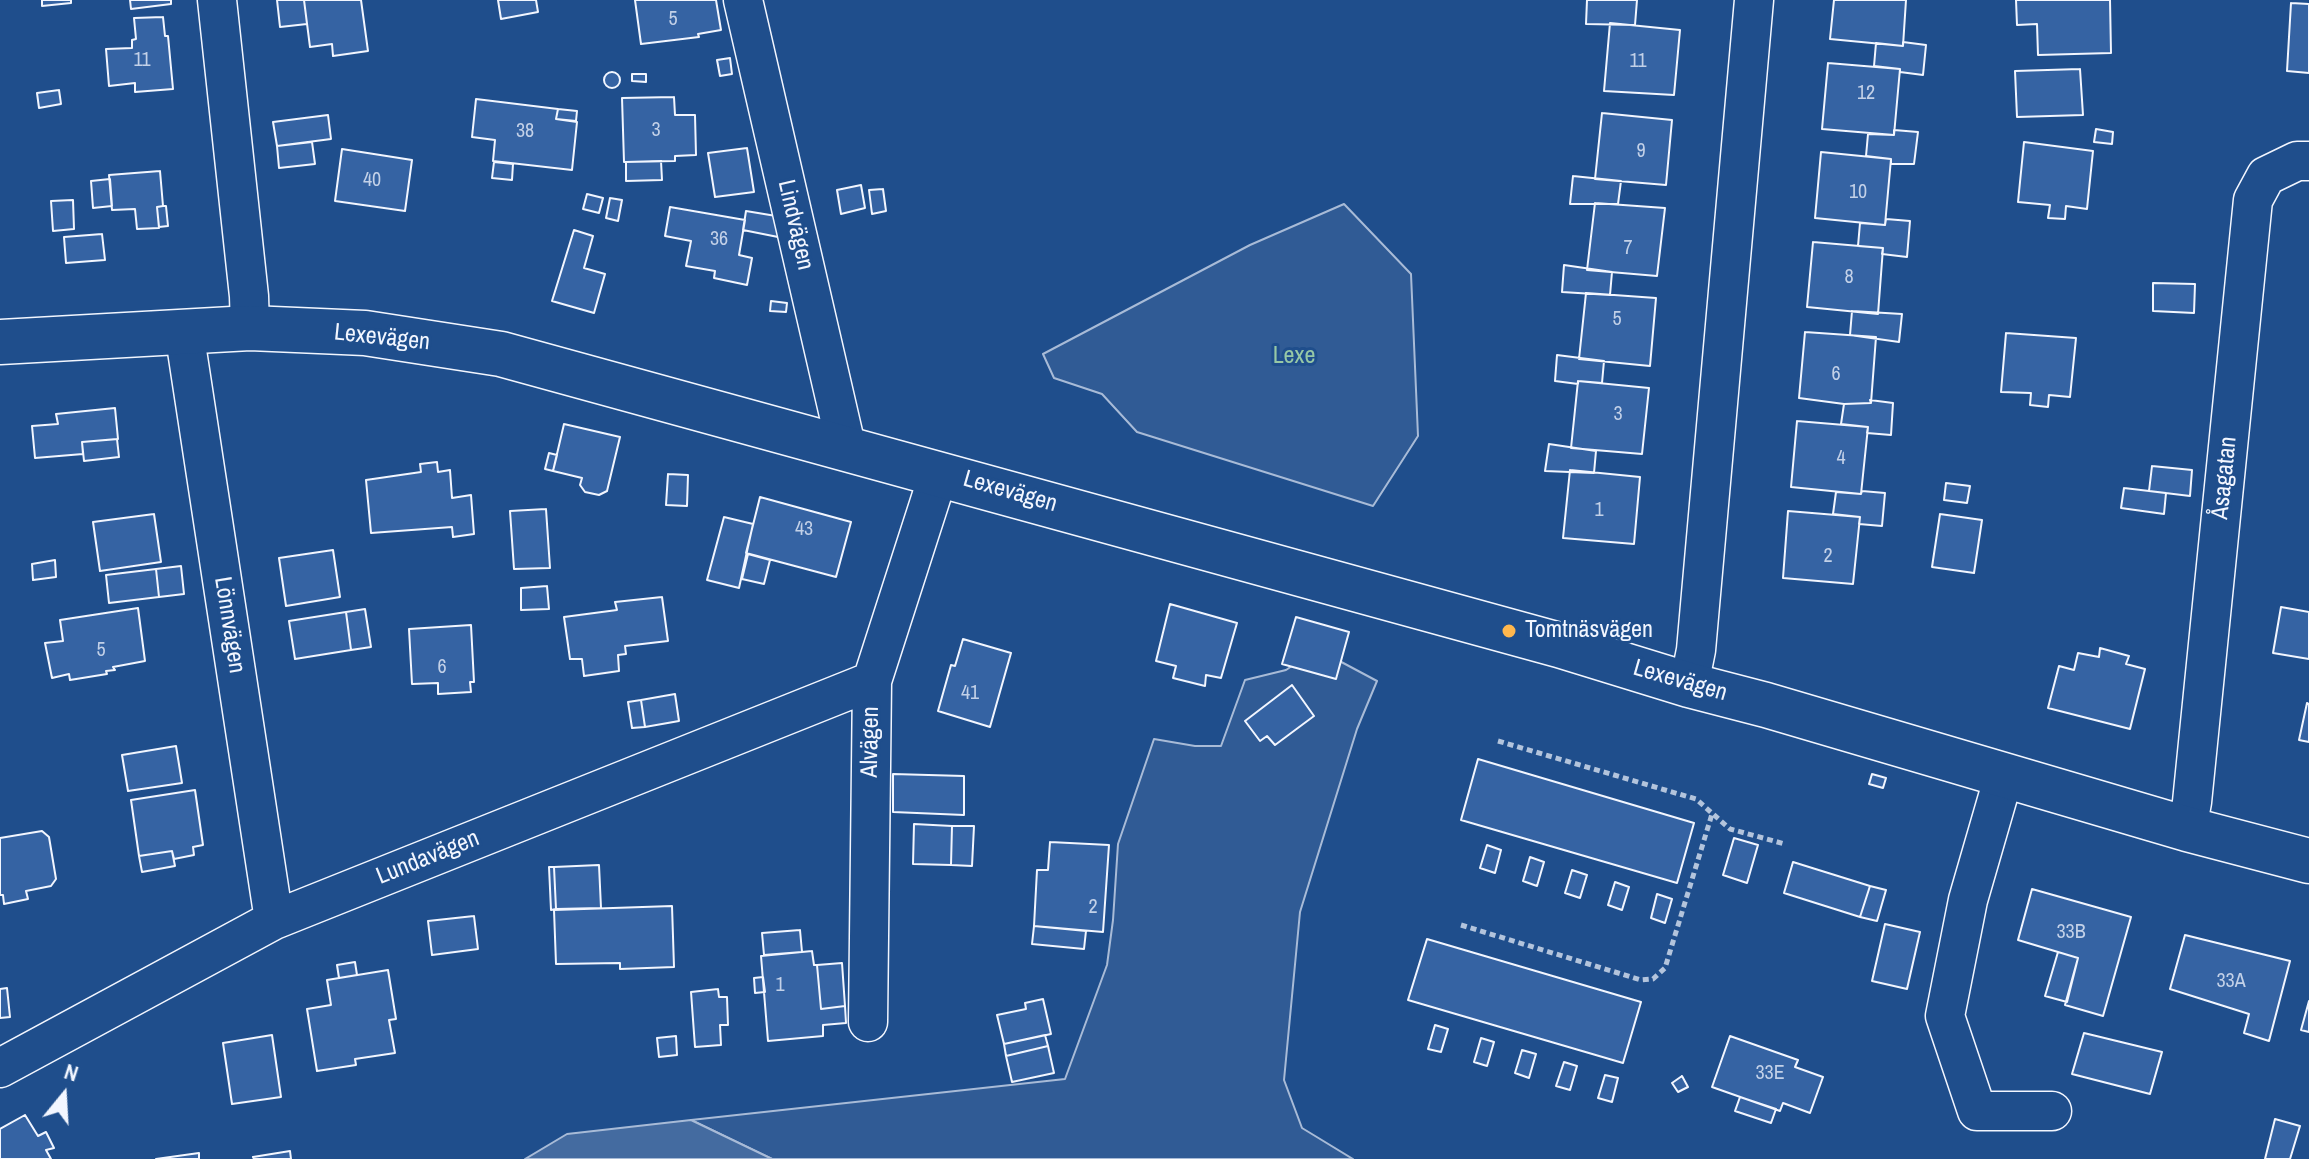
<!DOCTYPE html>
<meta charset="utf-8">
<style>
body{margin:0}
#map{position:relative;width:2309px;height:1159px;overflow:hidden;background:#1f4e8c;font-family:"Archivo Narrow",sans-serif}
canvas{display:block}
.north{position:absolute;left:24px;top:1055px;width:80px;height:80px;-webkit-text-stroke:6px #1f4e8c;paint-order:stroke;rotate:18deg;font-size:22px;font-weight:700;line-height:32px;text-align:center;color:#f2f6ff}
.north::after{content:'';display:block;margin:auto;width:28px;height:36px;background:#f2f6ff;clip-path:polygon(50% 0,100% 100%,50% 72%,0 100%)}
</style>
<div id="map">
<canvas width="2309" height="1159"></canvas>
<div class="north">N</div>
</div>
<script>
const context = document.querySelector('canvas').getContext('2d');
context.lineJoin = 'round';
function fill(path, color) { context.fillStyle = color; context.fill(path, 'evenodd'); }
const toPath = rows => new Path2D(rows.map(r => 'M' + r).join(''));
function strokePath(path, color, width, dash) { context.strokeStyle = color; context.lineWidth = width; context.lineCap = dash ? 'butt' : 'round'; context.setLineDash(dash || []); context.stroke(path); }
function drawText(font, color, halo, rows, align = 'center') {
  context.font = font + ' "Archivo Narrow",sans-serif'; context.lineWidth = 6; context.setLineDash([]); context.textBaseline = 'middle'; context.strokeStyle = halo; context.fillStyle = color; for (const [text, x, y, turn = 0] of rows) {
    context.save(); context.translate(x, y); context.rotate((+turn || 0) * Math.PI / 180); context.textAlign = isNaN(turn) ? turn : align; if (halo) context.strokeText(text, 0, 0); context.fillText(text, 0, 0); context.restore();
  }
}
const built = toPath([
 [1344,204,1411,274,1418,436,1373,506,1137,432,1102,394,1054,378,1043,354,1250,245,1344,204],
 [1317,649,1377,681,1357,729,1300,912,1284,1080,1302,1128,1353,1159,772,1159,691,1120,1065,1079,1107,965,1113,920,1118,844,1154,739,1195,746,1221,746,1245,680,1286,670,1317,649]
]);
fill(built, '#305b95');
strokePath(built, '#a8bbd7', 2);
const water = toPath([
 [691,1120,772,1159,525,1159,567,1134,691,1120]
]);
fill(water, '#446ba0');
strokePath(water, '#a8bbd7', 2);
const building = toPath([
 [42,0,71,0,71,3,42,6,42,0],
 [130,0,171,0,171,4,131,9,130,0],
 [277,0,304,0,307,24,280,27,277,0],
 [304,0,361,0,368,51,333,56,332,44,310,47,304,0],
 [498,0,536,0,538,12,501,19,498,0],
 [635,0,716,0,721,30,698,34,699,37,641,44,635,0],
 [1587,0,1637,0,1635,25,1586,24,1587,0],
 [1834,0,1906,0,1903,46,1830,39,1834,0],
 [2016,0,2110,0,2111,53,2038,55,2037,24,2017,25,2016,0],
 [2291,3,2309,4,2309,73,2287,71,2291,3],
 [163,17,165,36,168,36,173,89,135,92,135,83,109,86,106,49,132,48,132,40,136,39,134,18,163,17],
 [1610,23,1680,30,1674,95,1604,91,1610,23],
 [1903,42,1926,45,1923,75,1900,72,1900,69,1874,66,1876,43,1903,46,1903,42],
 [730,58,732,74,720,76,717,60,730,58],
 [1828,63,1900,69,1894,135,1822,129,1828,63],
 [2080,69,2083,115,2017,117,2015,71,2080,69],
 '604 80a8 8 0 1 1 16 0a8 8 0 1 1-16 0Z',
 [632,74,646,74,646,82,632,81,632,74],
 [59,90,61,104,39,108,37,93,59,90],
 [674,97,675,115,695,115,696,155,675,156,675,161,624,162,622,98,674,97],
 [476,99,558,109,556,119,577,122,572,170,493,161,495,140,472,137,476,99],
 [558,109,577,111,576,121,556,119,558,109],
 [1602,113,1672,120,1666,185,1595,179,1602,113],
 [328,115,331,139,277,146,273,122,328,115],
 [2096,129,2113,132,2112,144,2094,142,2096,129],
 [1894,130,1918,132,1914,164,1891,164,1891,159,1866,156,1868,134,1894,135,1894,130],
 [312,142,315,164,279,168,277,146,312,142],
 [2024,142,2093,151,2087,209,2066,206,2065,219,2048,218,2050,205,2018,202,2024,142],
 [747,148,754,192,715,197,708,153,747,148],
 [342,149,412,160,405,211,335,201,342,149],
 [1821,152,1891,159,1885,225,1815,218,1821,152],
 [661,161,662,180,626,181,626,162,661,161],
 [494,162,513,164,512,180,492,178,494,162],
 [160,171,163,206,157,207,159,228,137,229,135,209,112,210,109,175,160,171],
 [1573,176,1621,181,1618,204,1570,204,1573,176],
 [110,179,112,206,93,208,91,181,110,179],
 [861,185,865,208,841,214,837,190,861,185],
 [883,189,886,211,872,214,869,190,883,189],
 [587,194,603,198,599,213,583,209,587,194],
 [610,198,622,200,618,221,606,218,610,198],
 [73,200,74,229,53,231,51,201,73,200],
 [1595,203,1665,208,1657,276,1587,270,1595,203],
 [163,206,166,206,168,226,159,227,157,207,163,206],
 [670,207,745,220,739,255,752,258,747,285,714,278,715,271,686,266,691,241,665,236,670,207],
 [746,211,782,217,778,237,743,230,746,211],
 [1886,219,1910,221,1907,257,1882,254,1883,248,1858,246,1860,223,1885,225,1886,219],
 [574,230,593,236,584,268,605,274,594,313,552,301,574,230],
 [102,234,105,260,66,263,64,237,102,234],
 [1813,242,1883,248,1878,314,1807,307,1813,242],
 [1564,265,1612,272,1610,295,1562,292,1564,265],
 [2153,283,2195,284,2194,313,2153,311,2153,283],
 [1586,293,1656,298,1650,366,1579,359,1586,293],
 [771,301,787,303,786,312,770,311,771,301],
 [1852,311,1902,314,1899,342,1850,335,1852,311],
 [1805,332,1876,337,1871,403,1844,404,1799,398,1805,332],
 [2006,333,2076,338,2070,397,2049,395,2048,407,2030,405,2031,393,2001,392,2006,333],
 [1557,355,1604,361,1602,383,1578,381,1578,384,1555,381,1557,355],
 [1578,381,1649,388,1642,454,1571,448,1578,381],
 [1870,400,1893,403,1891,435,1867,433,1868,427,1841,424,1844,404,1871,403,1870,400],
 [115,408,118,439,82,442,83,454,35,458,32,426,58,424,56,414,115,408],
 [1797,421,1868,427,1861,494,1791,487,1797,421],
 [564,424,620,437,607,491,599,495,585,492,580,485,582,478,553,471,564,424],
 [117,439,119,457,84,461,82,442,117,439],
 [1549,444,1596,451,1594,473,1545,471,1549,444],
 [549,453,557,455,553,471,545,469,549,453],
 [437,462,438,472,450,470,452,498,471,495,474,534,453,537,452,527,371,533,366,480,421,472,420,464,437,462],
 [2152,466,2192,470,2190,496,2149,491,2152,466],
 [1570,470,1640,477,1634,544,1563,538,1570,470],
 [668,474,688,475,687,506,666,505,668,474],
 [1946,483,1970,486,1967,503,1944,500,1946,483],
 [2124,488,2166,493,2164,514,2121,508,2124,488],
 [1862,491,1885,493,1882,526,1859,524,1860,517,1833,514,1836,492,1861,494,1862,491],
 [760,497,851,522,836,577,746,553,760,497],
 [546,509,550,568,514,569,510,511,546,509],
 [1788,511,1860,517,1853,584,1783,578,1788,511],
 [154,514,161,562,100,571,93,522,154,514],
 [1940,514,1982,520,1974,573,1932,567,1940,514],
 [724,517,753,524,739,588,707,580,724,517],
 [333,550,340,597,286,606,279,558,333,550],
 [748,554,770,560,764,584,742,579,748,554],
 [55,560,56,577,33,580,32,564,55,560],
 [181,566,184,594,159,597,156,569,181,566],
 [156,569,159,597,109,603,106,575,156,569],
 [547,586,549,609,521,610,521,588,547,586],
 [662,597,668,641,625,646,626,654,618,655,619,671,584,676,582,659,570,659,564,617,617,610,615,602,662,597],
 [1170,604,1237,623,1221,678,1206,675,1205,686,1173,678,1176,666,1156,661,1170,604],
 [2281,607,2309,612,2309,659,2273,653,2281,607],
 [138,608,145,661,113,667,115,670,106,671,107,674,70,680,69,674,52,678,45,643,63,641,60,620,138,608],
 [365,609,371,647,351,650,346,612,365,609],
 [346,612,351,650,295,659,289,621,346,612],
 [1296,617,1349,632,1336,679,1282,664,1296,617],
 [471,625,474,682,470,682,471,692,438,694,438,683,412,684,409,629,471,625],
 [963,639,1011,653,990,727,938,711,951,665,955,666,963,639],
 [2100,648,2129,656,2126,664,2145,669,2130,729,2048,708,2059,666,2074,670,2078,653,2099,657,2100,648],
 [1292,685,1314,716,1275,745,1267,736,1260,741,1245,721,1292,685],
 [675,694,679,721,645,727,641,700,675,694],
 [641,700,645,727,632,728,628,702,641,700],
 [2307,703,2309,704,2309,742,2299,740,2307,703],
 [176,746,182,783,128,791,122,755,176,746],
 [1478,759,1694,823,1677,883,1461,820,1478,759],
 [893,774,964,776,964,815,893,812,893,774],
 [1872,774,1886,778,1883,788,1869,784,1872,774],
 [195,790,203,845,193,847,194,855,174,859,172,851,139,856,131,800,195,790],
 [914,824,952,826,951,865,913,864,914,824],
 [952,826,974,826,972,866,951,865,952,826],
 [42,831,49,837,56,879,51,886,26,891,28,899,4,904,3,895,0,895,0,838,42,831],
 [1734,838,1758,845,1747,883,1723,875,1734,838],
 [1050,842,1109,845,1103,932,1034,926,1037,870,1048,870,1050,842],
 [1487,845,1501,850,1495,873,1480,868,1487,845],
 [172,851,175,866,142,872,139,856,172,851],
 [1530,857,1544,862,1537,886,1523,881,1530,857],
 [1793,862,1870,886,1860,917,1784,893,1793,862],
 [599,865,601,908,556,909,554,867,599,865],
 [549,867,554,867,556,909,551,910,549,867],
 [1572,870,1587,875,1580,898,1565,893,1572,870],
 [1615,882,1629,887,1622,910,1608,905,1615,882],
 [1870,886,1886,890,1877,921,1860,917,1870,886],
 [2032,889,2131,917,2103,1016,2065,1005,2078,958,2018,940,2032,889],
 [1657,894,1672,899,1665,923,1651,918,1657,894],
 [672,906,674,967,620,969,620,963,556,964,554,910,672,906],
 [474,916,478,949,432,955,428,921,474,916],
 [1885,924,1920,932,1907,989,1872,981,1885,924],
 [1034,926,1086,931,1084,949,1032,944,1034,926],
 [800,930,802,952,764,955,762,933,800,930],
 [2185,935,2290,961,2269,1041,2244,1033,2249,1014,2170,989,2185,935],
 [1427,939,1641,1002,1623,1063,1408,1000,1427,939],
 [812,951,814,965,817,965,821,1009,845,1006,846,1023,823,1025,823,1036,768,1041,761,956,812,951],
 [2058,952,2078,958,2067,1002,2045,996,2058,952],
 [355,962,357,975,339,978,337,965,355,962],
 [842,963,845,1006,821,1009,817,965,842,963],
 [388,970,396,1019,389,1020,395,1053,355,1059,356,1065,317,1071,307,1009,331,1005,327,980,388,970],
 [763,977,765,992,755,993,754,978,763,977],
 [7,988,10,1017,0,1018,0,989,7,988],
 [718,989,719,997,727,997,728,1025,720,1025,721,1045,695,1047,691,992,718,989],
 [1043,999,1051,1034,1004,1044,997,1015,1026,1009,1025,1003,1043,999],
 [2309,1001,2309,1032,2301,1030,2309,1001],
 [1435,1025,1448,1029,1441,1052,1428,1049,1435,1025],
 [2084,1033,2162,1052,2150,1094,2072,1074,2084,1033],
 [272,1035,281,1097,232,1104,223,1043,272,1035],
 [1045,1035,1048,1046,1006,1056,1004,1044,1045,1035],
 [676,1036,677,1055,659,1057,657,1038,676,1036],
 [1730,1036,1798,1060,1795,1067,1823,1077,1810,1113,1783,1103,1780,1111,1712,1087,1730,1036],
 [1481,1038,1494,1042,1487,1066,1474,1062,1481,1038],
 [1048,1046,1054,1073,1012,1082,1006,1056,1048,1046],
 [1522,1050,1536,1054,1529,1078,1515,1073,1522,1050],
 [1564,1062,1577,1066,1570,1090,1556,1086,1564,1062],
 [1605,1075,1618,1078,1612,1102,1598,1098,1605,1075],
 [1682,1076,1688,1087,1678,1092,1672,1083,1682,1076],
 [1740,1097,1776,1109,1771,1123,1735,1111,1740,1097],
 [25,1115,38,1136,46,1132,54,1148,46,1150,51,1159,0,1159,0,1129,25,1115],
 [2275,1119,2300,1126,2290,1159,2265,1159,2275,1119],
 [290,1151,291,1159,254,1159,253,1157,290,1151],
 [199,1153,199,1159,156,1159,199,1153]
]);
fill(building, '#3563a3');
strokePath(building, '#f2f6ff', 2);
const street = toPath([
 [217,0,249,296,250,328],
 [743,0,847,450],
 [184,331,274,920],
 [1689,685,1696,650,1754,0],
 [2002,774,1999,793,1968,900,1945,1016,1977,1111,2052,1111],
 [2187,829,2192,802,2253,200,2266,176,2297,161,2309,161],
 [868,1022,872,681,939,473],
 [0,1068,274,920,872,681]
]);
const secondary = toPath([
 [0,342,250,328,365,333,501,354,1559,645,1689,685,1766,705,2187,829,2309,861]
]);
strokePath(street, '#f2f6ff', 41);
strokePath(secondary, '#f2f6ff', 47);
strokePath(toPath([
 [1498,741,1696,799,1730,829,1785,844],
 [1461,925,1641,980,1653,979,1665,968,1712,814]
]), '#b3c4dc', 5, [6, 4]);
strokePath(street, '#1f4e8c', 38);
strokePath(secondary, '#1f4e8c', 44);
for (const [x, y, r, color] of [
 [1509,631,8,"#ffb74d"]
]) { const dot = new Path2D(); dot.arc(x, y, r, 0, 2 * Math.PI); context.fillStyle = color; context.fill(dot); strokePath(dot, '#1f4e8c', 3); }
drawText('20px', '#c3d1e8', null, [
 ["5",673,20],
 ["11",142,61],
 ["11",1638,62],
 ["12",1866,94],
 ["3",656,131],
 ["38",525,132],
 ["9",1641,152],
 ["40",372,181],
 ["10",1858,193],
 ["36",719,240],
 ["7",1628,249],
 ["8",1849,278],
 ["5",1617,320],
 ["6",1836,375],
 ["3",1618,415],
 ["4",1841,459],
 ["1",1599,511],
 ["43",804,530],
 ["2",1828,557],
 ["5",101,651],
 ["6",442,668],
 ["41",970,694],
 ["2",1093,908],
 ["33B",2071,933],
 ["33A",2231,982],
 ["1",780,986],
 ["33E",1770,1074]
]);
drawText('24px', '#f2f6ff', '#1f4e8c', [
 ["Lindvägen",795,225,77],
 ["Lexevägen",382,338,6],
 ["Åsagatan",2225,478,-84],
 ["Lexevägen",1010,492,16],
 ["Lönnvägen",229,625,81],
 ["Lexevägen",1680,681,16],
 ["Alvägen",871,742,-89],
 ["Lundavägen",428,858,-22]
]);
drawText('24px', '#97c8a6', '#1f4e8c', [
 ["Lexe",1294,357]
]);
drawText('24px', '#f2f6ff', '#1f4e8c', [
 ["Tomtnäsvägen",1525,631]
], 'left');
</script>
